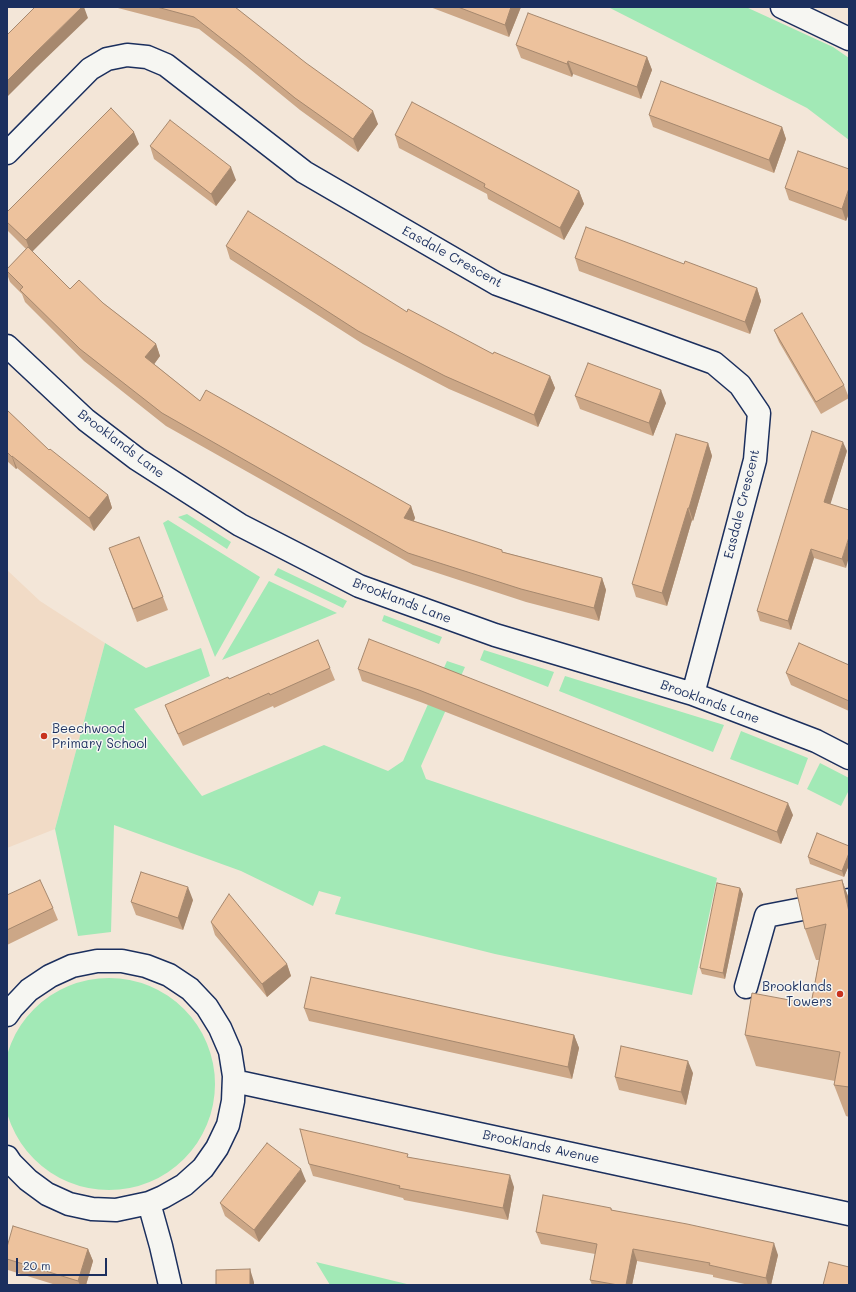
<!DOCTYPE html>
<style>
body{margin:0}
#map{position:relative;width:856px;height:1292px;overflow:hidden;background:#f3e6d8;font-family:Mali,sans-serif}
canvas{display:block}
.frame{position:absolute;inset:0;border:8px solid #1b2f5e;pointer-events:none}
.scale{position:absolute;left:16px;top:1258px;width:91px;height:18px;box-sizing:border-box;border:2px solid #1b2f5e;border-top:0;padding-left:5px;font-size:12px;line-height:14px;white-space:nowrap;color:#1b2f5e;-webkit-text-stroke:3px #f6f6f2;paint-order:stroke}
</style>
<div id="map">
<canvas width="856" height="1292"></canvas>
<div class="frame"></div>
<div class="scale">20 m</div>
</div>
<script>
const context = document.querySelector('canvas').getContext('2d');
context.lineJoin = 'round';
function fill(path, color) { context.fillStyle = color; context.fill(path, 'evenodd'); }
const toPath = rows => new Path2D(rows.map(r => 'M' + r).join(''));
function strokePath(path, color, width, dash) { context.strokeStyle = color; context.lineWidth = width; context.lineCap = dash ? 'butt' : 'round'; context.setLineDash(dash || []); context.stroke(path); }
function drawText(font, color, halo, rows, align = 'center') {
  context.font = font + ' Mali,sans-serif'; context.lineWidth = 3; context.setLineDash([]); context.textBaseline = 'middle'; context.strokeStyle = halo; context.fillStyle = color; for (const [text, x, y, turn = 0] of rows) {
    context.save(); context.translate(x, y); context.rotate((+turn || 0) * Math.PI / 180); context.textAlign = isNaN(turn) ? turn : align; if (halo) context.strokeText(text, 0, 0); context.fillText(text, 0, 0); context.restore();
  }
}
fill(toPath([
 [7,570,40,601,105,643,55,829,7,848]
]), '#f1dbc6');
fill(toPath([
 [608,7,746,7,833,47,849,58,849,140,807,108],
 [187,514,231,542,227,549,178,517],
 [168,520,260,577,215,657,163,523],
 [278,568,347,601,343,608,274,575],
 [269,581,337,613,222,660],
 [384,615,442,637,439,644,382,621],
 [105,643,146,668,201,648,210,676,134,709,202,796,324,745,388,771,403,761,447,661,465,667,421,766,426,779,717,878,692,995,495,954,335,914,341,897,319,891,313,906,241,871,114,825,111,932,78,936,55,829],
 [484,650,554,672,548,687,480,660],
 [565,676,724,725,713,752,559,691],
 [741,731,808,758,798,785,730,759],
 [820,763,849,778,849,790,841,806,807,789],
 '3 1084a106 106 0 1 1 212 0a106 106 0 1 1-212 0Z',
 [316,1262,411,1285,330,1285]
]), '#a2e9b6');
const minor = toPath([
 [782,7,849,39],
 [7,153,90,69,107,59,127,55,147,57,166,65,304,172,497,284,714,363,740,385,759,413,755,460,693,694],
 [7,346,86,420,137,459,240,525,359,586,495,635,693,694,816,741,849,758],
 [746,987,766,916,849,900],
 [7,1015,12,1008,29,990,50,976,72,966,97,961,122,961,146,966,169,975,190,989,207,1007,220,1028,230,1051,234,1076,233,1101,228,1125,217,1148,203,1168,184,1185,163,1197,149,1203,116,1210,92,1209,69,1204,47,1194,28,1180,11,1163,7,1157],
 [234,1081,849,1214],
 [149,1203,161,1246,170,1285]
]);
strokePath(minor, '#1b2f5e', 25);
strokePath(minor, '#f6f6f2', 22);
fill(toPath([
 [114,7,235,7,378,124,358,152,300,110,245,65,199,29],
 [430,7,521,7,509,37],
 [516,45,647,57,652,70,641,99,573,74,572,77,521,58],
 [649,115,782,127,786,139,774,173,653,127],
 [395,135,579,191,584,204,564,240,488,199,487,194,399,148],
 [139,144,32,251,70,289,103,303,156,344,160,356,154,364,200,401,411,506,415,518,414,521,503,552,602,578,606,590,599,621,526,602,413,565,166,426,84,361,25,302,22,294,10,282,7,274,7,269,26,249,7,230,7,212],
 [150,146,236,180,216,206,154,159],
 [849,169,849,213,846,221,789,200,785,188],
 [226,246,407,312,493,354,550,376,555,388,538,427,449,389,363,344,230,259],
 [575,258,684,264,757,288,761,301,750,334,579,271],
 [774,330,844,385,849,398,821,414,779,342],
 [575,396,666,403,653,436,580,409],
 [7,410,49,450,108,495,112,508,94,531,17,468,16,469,7,461],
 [708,443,712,456,693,521,692,520,667,606,636,597,632,584],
 [847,451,830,504,846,568,814,558,791,630,760,621,757,611],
 [114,561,163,597,168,610,137,622],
 [849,665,849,711,791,685,786,673],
 [330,668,335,680,274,708,273,706,183,746,170,718,165,705,229,679],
 [358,669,793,815,781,844,423,703,362,681],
 [849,846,849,865,844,877,810,864,808,857],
 [842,880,849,899,849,1117,846,1116,834,1085,835,1081,756,1066,745,1035,811,1004,819,960,816,960,805,929],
 [740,888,743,894,725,979,702,974,700,968],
 [7,895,53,908,58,920,7,945],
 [193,900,183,930,136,915,131,902],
 [211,922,287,964,291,976,267,997,215,935],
 [304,1008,574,1035,579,1048,572,1079,309,1021],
 [693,1073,686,1105,619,1090,615,1077],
 [409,1157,514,1187,508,1220,404,1200,403,1198,313,1176,309,1164],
 [306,1181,259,1242,225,1216,220,1203],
 [611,1208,612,1210,778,1255,771,1285,749,1285,713,1277,713,1275,637,1261,632,1285,592,1285,590,1280,595,1254,541,1244,536,1232],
 [7,1247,88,1249,93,1261,86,1285,56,1285,8,1270,7,1267]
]), '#cca787');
fill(toPath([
 [82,7,84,7,88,18,37,67,7,97,7,81,33,55],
 [511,7,521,7,509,37,505,25],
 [647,57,652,70,641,99,637,87],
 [568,61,573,74,572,77,567,64],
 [373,111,378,124,358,152,353,139],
 [782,127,786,139,774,173,769,160],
 [134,132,139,144,31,253,26,240],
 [231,167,236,180,216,206,211,194],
 [849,188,849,213,846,221,842,209],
 [579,191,584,204,564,240,560,228],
 [757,288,761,301,750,334,745,322],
 [156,344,160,356,150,370,145,357],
 [550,376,555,388,538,427,534,415],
 [661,390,666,403,653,436,649,423],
 [843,442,847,451,828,512,824,502],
 [708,443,712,456,693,521,689,508],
 [12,456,17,468,16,469,12,457],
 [108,495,112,508,94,531,89,518],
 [411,506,415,518,408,530,404,518],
 [688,508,692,520,667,606,662,593],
 [849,537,849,557,846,568,842,559],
 [811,549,814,558,791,630,788,621],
 [602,578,606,590,599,621,594,608],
 [788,803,793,815,781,844,777,832],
 [849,853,849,865,844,877,842,871],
 [842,880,849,899,849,912],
 [188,887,193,900,183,930,178,918],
 [740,888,743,894,725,979,723,973],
 [287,964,291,976,267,997,262,984],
 [574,1035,579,1048,572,1079,568,1067],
 [688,1061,693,1073,686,1105,681,1092],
 [301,1169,306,1181,259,1242,254,1230],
 [510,1175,514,1187,508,1220,503,1208],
 [774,1243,778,1255,771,1285,768,1285,766,1278],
 [88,1249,93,1261,86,1285,80,1285,78,1281],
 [633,1249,637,1261,632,1285,626,1285],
 [250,1269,254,1282,254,1285,250,1285]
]), '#a6886e');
const building = toPath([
 [35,7,82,7,33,55,7,81,7,35,35,7],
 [157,7,235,7,306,63,373,111,353,139,295,98,240,53,194,17,157,7],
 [458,7,511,7,505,25,458,7],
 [528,13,647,57,637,87,568,61,567,64,516,45,528,13],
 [661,81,782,127,769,160,649,115,661,81],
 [412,102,579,191,560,228,484,187,485,184,395,135,412,102],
 [111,108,134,132,26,240,7,222,7,212,111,108],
 [170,120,231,167,211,194,150,146,170,120],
 [798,151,849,169,849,188,842,209,785,188,798,151],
 [248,211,407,312,408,309,493,354,494,352,550,376,534,415,445,376,358,331,226,246,248,211],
 [586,227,684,264,685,261,757,288,745,322,575,258,586,227],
 [28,247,70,289,79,280,103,303,156,344,145,357,200,401,206,390,411,506,404,518,502,550,502,552,602,578,594,608,521,589,408,553,162,413,80,349,20,290,23,287,7,271,7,269,28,247],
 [802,313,844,385,816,402,774,330,802,313],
 [588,363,661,390,649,423,575,396,588,363],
 [7,410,49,450,50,449,108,495,89,518,12,456,12,457,7,452,7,410],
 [812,431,843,442,824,502,849,510,849,537,842,559,811,549,788,621,757,611,812,431],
 [676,434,708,443,689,508,688,508,662,593,632,584,676,434],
 [139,537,163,597,133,609,109,548,139,537],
 [369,639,429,662,788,803,777,832,419,690,358,669,369,639],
 [318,640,330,668,270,695,269,693,178,734,165,705,228,677,229,679,318,640],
 [799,643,849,665,849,701,786,673,799,643],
 [817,833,849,846,849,853,842,871,808,857,817,833],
 [141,872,188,887,178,918,131,902,141,872],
 [40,880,53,908,7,930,7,895,40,880],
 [842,880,849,912,849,1087,834,1085,840,1052,745,1035,752,993,811,1004,826,924,805,929,796,889,842,880],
 [717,883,740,888,723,973,700,968,717,883],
 [229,894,287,964,262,984,211,922,229,894],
 [311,977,574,1035,568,1067,304,1008,311,977],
 [621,1046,688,1061,681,1092,615,1077,621,1046],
 [300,1129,408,1154,407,1157,510,1175,503,1208,399,1188,400,1186,309,1164,300,1129],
 [267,1143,301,1169,254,1230,220,1203,267,1143],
 [543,1195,611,1208,611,1210,687,1224,774,1243,766,1278,709,1265,710,1263,633,1249,626,1285,618,1285,590,1280,597,1244,536,1232,543,1195],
 [13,1226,88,1249,78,1281,7,1259,7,1247,13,1226],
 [829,1262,849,1267,849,1285,823,1285,829,1262],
 [250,1269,250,1285,216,1285,216,1270,250,1269]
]);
fill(building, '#edc29d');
strokePath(building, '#a6886e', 1);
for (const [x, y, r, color] of [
 [44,736,4,"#c8321e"],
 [840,994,4,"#c8321e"]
]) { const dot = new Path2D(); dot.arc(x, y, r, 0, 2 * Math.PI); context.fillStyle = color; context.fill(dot); strokePath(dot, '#f6f6f2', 1.5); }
drawText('13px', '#1b2f5e', '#f6f6f2', [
 ["Easdale Crescent",452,257,29],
 ["Brooklands Lane",121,444,37],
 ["Easdale Crescent",742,504,-76],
 ["Brooklands Lane",402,601,21],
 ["Brooklands Lane",710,702,20],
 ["Brooklands Avenue",541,1147,12]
]);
drawText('13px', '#1b2f5e', '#f6f6f2', [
 ["Beechwood",52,729],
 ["Primary School",52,744],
 ["Brooklands",832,987,"right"],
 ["Towers",832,1002,"right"]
], 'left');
</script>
